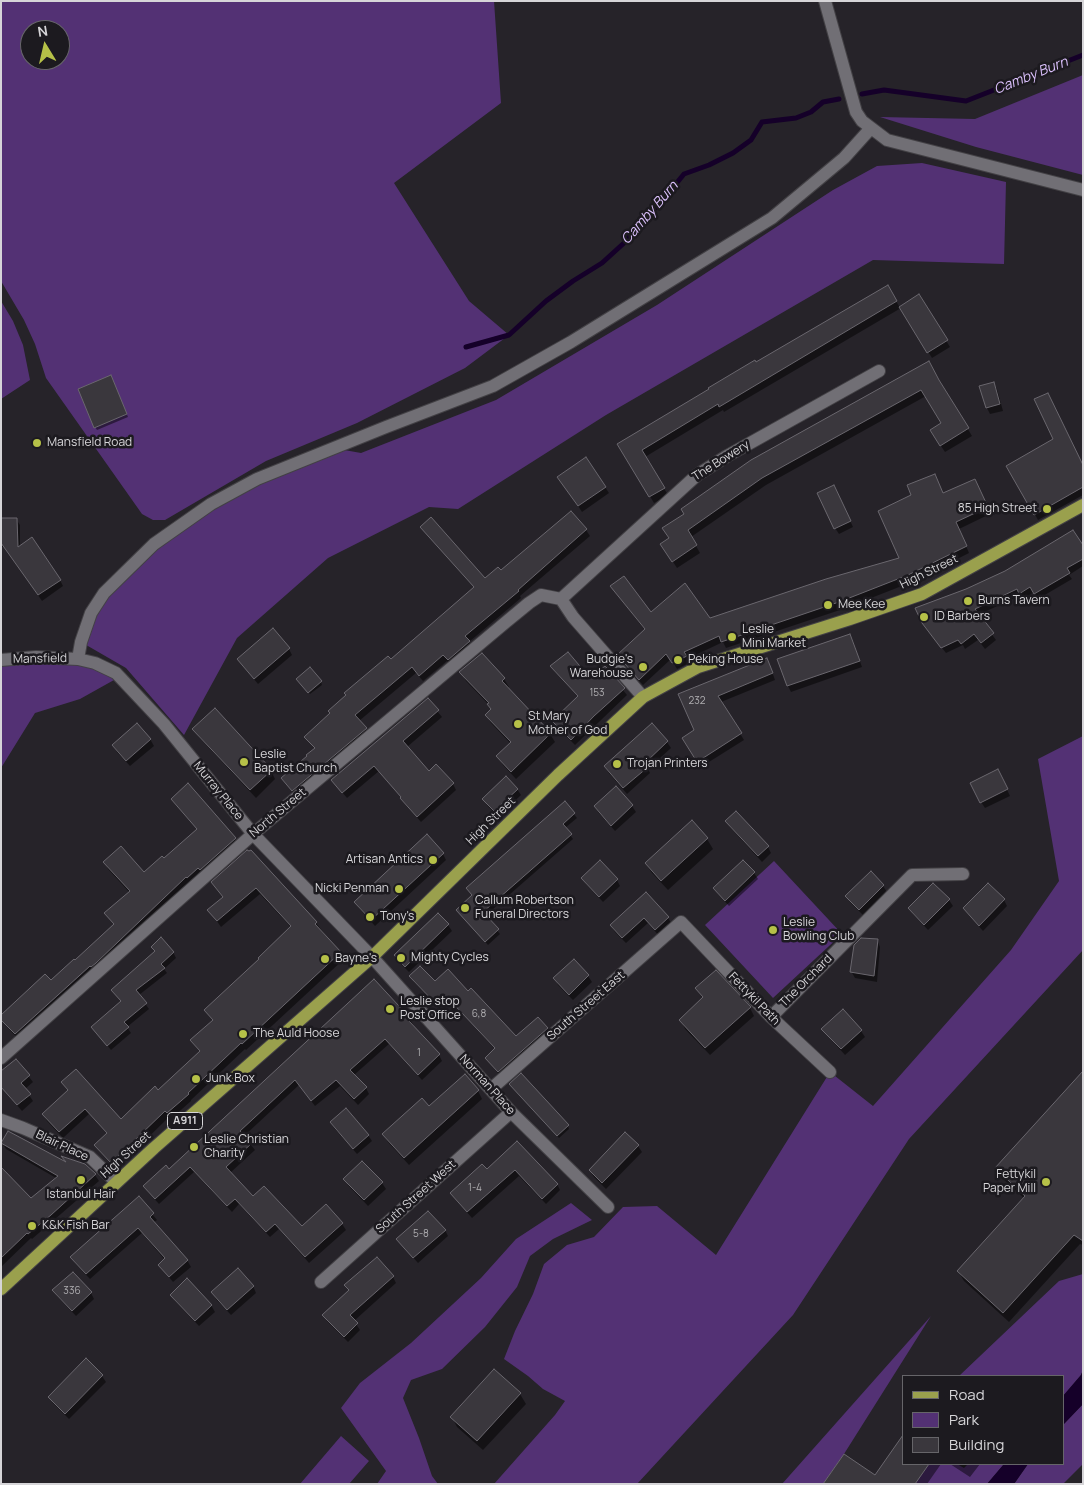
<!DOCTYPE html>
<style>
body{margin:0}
#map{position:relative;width:1084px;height:1485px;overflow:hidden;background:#262329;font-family:Manrope,sans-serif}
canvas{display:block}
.frame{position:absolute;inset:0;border:2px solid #d6d5d8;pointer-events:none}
.legend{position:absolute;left:902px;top:1375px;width:162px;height:90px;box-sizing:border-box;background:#1c1a1f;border:1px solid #666569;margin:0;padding:6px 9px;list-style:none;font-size:15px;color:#d6d5d8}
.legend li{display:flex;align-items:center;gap:10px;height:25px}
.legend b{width:25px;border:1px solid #666569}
.north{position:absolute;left:20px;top:20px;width:50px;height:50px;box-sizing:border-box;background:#1c1a1f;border:1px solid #666569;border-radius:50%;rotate:351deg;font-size:14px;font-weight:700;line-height:20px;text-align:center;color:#d6d5d8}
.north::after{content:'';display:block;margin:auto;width:18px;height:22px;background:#b6c148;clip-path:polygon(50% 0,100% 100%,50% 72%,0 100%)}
</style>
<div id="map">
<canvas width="1084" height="1485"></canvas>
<div class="frame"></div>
<ul class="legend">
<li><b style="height:6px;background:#9aa04d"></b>Road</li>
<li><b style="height:14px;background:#533174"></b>Park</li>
<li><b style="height:14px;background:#3a373d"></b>Building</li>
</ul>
<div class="north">N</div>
</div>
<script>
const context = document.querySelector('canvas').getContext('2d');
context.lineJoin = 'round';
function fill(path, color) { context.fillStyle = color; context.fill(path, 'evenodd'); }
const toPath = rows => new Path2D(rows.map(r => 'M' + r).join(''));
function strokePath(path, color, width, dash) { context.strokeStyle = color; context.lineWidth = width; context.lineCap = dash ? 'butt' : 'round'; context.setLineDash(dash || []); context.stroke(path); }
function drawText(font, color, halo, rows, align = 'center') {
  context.font = font + ' Manrope,sans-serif'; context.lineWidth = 5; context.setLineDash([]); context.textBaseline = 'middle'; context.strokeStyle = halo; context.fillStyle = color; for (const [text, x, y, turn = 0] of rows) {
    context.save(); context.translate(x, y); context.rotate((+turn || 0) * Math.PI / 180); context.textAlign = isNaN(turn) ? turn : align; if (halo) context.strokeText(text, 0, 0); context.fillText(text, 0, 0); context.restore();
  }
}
fill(toPath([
 [1,1,494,1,501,103,394,183,469,301,509,335,465,368,357,423,266,461,165,520,153,520,142,514,46,378,35,344,24,320,1,281],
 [30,30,60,30,60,60,30,60],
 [1083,75,1083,175,976,147,880,117,975,119],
 [922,163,1006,182,1004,264,873,260,606,415,458,509,429,507,328,558,237,638,184,735,126,668,81,642,104,593,211,504,333,448,361,453,496,400,657,305,833,190,877,166],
 [1,301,13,321,23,345,30,380,1,399],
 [36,657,116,673,114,680,80,699,35,713,1,768,1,660],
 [1083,736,1083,950,909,1139,793,1315,637,1484,494,1484,555,1415,565,1401,543,1389,528,1376,504,1359,515,1331,533,1294,544,1264,567,1245,594,1237,623,1207,657,1206,716,1255,830,1072,873,1106,1011,950,1059,881,1038,759],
 [774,861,842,934,773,998,705,925],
 [571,1203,592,1220,553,1239,530,1256,517,1287,485,1327,442,1369,411,1380,403,1398,419,1438,432,1476,438,1484,377,1484,386,1471,341,1408,360,1383,411,1343,481,1278,516,1239],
 [1083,1274,1083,1370,1081,1375,1063,1396,1063,1376,959,1376,1059,1281],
 [931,1316,844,1454,823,1484,782,1484],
 [1083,1404,1083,1464,1063,1484,1014,1484,1028,1464,1063,1464,1063,1425],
 [341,1436,369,1461,349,1484,300,1484],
 [929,1464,957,1464,964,1468,968,1464,1004,1464,987,1484,915,1484]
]), '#533174');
fill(toPath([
 [1083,1370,1083,1404,1063,1425,1063,1396,1081,1375],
 [1004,1464,1028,1464,1014,1484,987,1484]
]), '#150029');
fill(toPath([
 [888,287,900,308,919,296,950,347,932,358,901,308,724,412,723,410,645,457,668,495,654,503,619,445],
 [928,362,972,436,945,452,931,431,943,424,926,396,766,485,691,537,700,553,677,568,662,545],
 [112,379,128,417,97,430,95,427],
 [993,383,997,389,1003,411,990,414,987,408,981,386],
 [1083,464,1083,495,1038,520,1008,466],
 [563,483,605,487,609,493,582,512],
 [978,487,990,514,959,529,969,553,912,582,843,609,726,648,723,642,687,659,689,663,677,669,671,659,643,685,622,662,619,655,645,630,616,593,651,613,709,620,900,558,943,494],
 [837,492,853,527,839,534,835,528],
 [571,513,586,530,590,536,520,596,521,598,469,642,473,648,452,666,447,661,423,681,416,673,359,721,369,735,296,796,282,779,315,749,306,737,475,588,426,533,485,580,501,572],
 [16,519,20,525,20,547,60,580,63,586,42,601,5,547,1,547,1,520],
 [1083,547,1083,566,1069,575,1072,579,1038,599,1034,592,1024,599,1021,595,978,615,996,640,985,649,978,640,965,649,963,645,946,653,927,629],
 [850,635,853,641,862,667,791,692,788,686],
 [289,649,292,655,258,684,242,665,239,659],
 [481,655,504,679,509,687,508,689,550,734,555,742,516,779,503,765,498,756,511,744,491,723,486,715,492,710,489,705,466,681,461,672],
 [770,666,775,680,721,702,744,740,701,767,684,738,696,731,680,695],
 [552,667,589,680,605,668,627,695,575,745,557,727,554,721,579,697,555,672],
 [299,682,321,682,322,685,310,694],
 [428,700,442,717,407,747,429,772,453,784,456,790,421,822,405,804,402,798,379,771,347,798,332,780],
 [652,725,667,742,671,748,648,769,650,773,627,794,609,773,605,767],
 [194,729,271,771,275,779,256,798,199,737],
 [150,739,154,746,130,766,117,752,114,746],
 [1001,777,1010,796,985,808,981,802],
 [188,785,235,839,239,845,19,1040,1,1020,75,962,115,925,106,913,130,893,108,869,105,862,144,873,164,860,198,830,176,805,172,799],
 [616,788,632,806,636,812,615,831,599,813,595,807],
 [517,789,521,795,498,817,487,805,484,799],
 [565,803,577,818,565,828,573,839,485,916,500,934,488,945,458,910],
 [727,821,768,847,771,853,762,862,730,827],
 [692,822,707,839,713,849,668,890,652,873,646,864],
 [250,852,316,923,344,959,246,1050,245,1049,191,1100,191,1101,172,1118,170,1116,116,1169,100,1152,96,1145,108,1134,89,1114,63,1138,47,1121,43,1114,68,1091,62,1082,121,1121,158,1091,200,1052,191,1040,213,1021,205,1010,261,960,292,928,260,894,221,927,209,910,223,898,212,883],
 [443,854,446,860,375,926,359,908,355,902],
 [743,861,754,873,758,879,729,906,718,894,715,888],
 [870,873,883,886,887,892,863,915,850,902,847,896],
 [583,878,617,880,620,886,603,902,586,884],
 [646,894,668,918,672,924,659,936,648,923,626,943,615,932,611,926],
 [949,900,953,906,928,930,913,914,910,908],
 [1004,900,1007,906,983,931,968,914,964,908],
 [438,914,448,925,452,931,409,972,399,962,396,956],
 [877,940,880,947,877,982,855,978,851,971],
 [152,947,173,952,176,958,164,969,167,973,139,995,149,1009,127,1027,131,1033,111,1050,92,1027,122,1002,113,990,155,952],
 [574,961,588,976,592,982,573,1000,558,985,555,978],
 [411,977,468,992,516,1038,547,1029,550,1034,501,1077,486,1058,496,1050,449,999,439,1008,414,982],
 [374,981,410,1020,414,1026,413,1027,439,1055,442,1061,422,1080,389,1044,354,1075,366,1088,369,1094,358,1105,340,1086,315,1106,299,1085,244,1136,255,1150,230,1173,253,1198,302,1228,326,1206,342,1224,346,1230,309,1263,279,1229,270,1237,239,1204,232,1212,194,1172,159,1204,148,1192,145,1186,169,1170],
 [697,989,750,1008,754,1016,710,1055,685,1029,681,1020,703,999],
 [843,1010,861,1031,865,1037,845,1055,827,1035,823,1029],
 [16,1060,33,1082,25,1089,33,1101,22,1111,1,1087],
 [1083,1073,1083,1245,1080,1244,1009,1322,964,1281,958,1271,1025,1199,1002,1178,996,1168],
 [521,1075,568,1126,569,1129,559,1138,512,1086],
 [478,1091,482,1099,409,1165,388,1142,383,1134,429,1108],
 [331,1123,368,1135,372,1141,357,1154,335,1129],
 [626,1134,638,1146,642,1152,606,1189,594,1177,590,1171],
 [2,1143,67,1164,85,1165,95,1175,99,1181,32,1239,31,1238,1,1267,1,1237,31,1200,56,1178,6,1149],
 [517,1143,557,1184,560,1190,546,1204,519,1176,472,1218,455,1199,452,1193,487,1171],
 [362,1162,382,1183,386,1189,368,1206,348,1185,345,1179],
 [139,1198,157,1220,153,1223,187,1260,191,1267,173,1282,159,1265,165,1260,142,1233,90,1279,75,1263,72,1257],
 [445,1230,448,1236,418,1263,402,1245],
 [393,1277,396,1283,354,1321,360,1330,348,1342,327,1321,324,1315,349,1291,346,1285],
 [253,1286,256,1293,231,1315,216,1299,213,1292],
 [54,1290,91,1293,94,1299,76,1316,57,1296],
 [172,1295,211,1305,215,1312,199,1326,175,1301],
 [102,1376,106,1382,69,1419,53,1403,49,1397],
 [520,1394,526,1404,483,1450,457,1427,452,1417],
 [903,1464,941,1464,927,1484,825,1484,876,1476],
 [950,1464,980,1464,970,1477]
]), '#0007');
strokePath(toPath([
 [862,94,884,90,966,101,1083,55],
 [466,347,509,335,546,301,573,281,602,263,624,243,671,190,684,174,709,165,733,153,751,140,762,122,796,118,811,112,823,102,839,99]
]), '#150029', 5);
const building = toPath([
 [888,285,897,301,719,407,718,404,642,450,665,488,649,497,617,444,709,389,708,388,755,360,756,362,888,285],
 [919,294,948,340,927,353,899,307,919,294],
 [929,361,939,380,969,428,940,446,930,430,941,423,921,390,762,478,688,530,697,545,672,562,660,544,669,538,662,528,684,514,681,509,751,460,929,361],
 [111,375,127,414,94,428,78,389,111,375],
 [994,382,1000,404,986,408,979,386,994,382],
 [1048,393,1083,465,1083,487,1034,515,1006,466,1053,439,1034,399,1048,393],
 [586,457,606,487,578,506,557,477,586,457],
 [935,474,943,493,975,479,988,507,956,522,967,546,908,575,839,602,721,642,719,636,684,652,687,656,672,663,666,654,639,680,617,655,645,629,610,586,624,576,651,612,685,583,710,618,826,579,899,558,878,511,911,495,907,485,935,474],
 [834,485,851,521,834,529,817,493,834,485],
 [571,511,587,529,518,590,519,591,465,636,470,641,448,660,443,655,419,676,412,667,355,715,367,728,292,791,281,778,307,756,306,755,315,748,304,737,330,713,328,711,346,695,344,693,388,656,391,659,474,587,420,527,431,517,485,578,498,567,501,570,571,511],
 [1,518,17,518,18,547,32,537,61,580,38,595,1,543,1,518],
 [1073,530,1083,545,1083,559,1067,568,1070,573,1034,594,1030,587,1019,594,1017,589,975,609,994,633,981,643,974,634,961,644,958,640,941,648,922,623,915,608,966,589,1005,571,1073,530],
 [273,628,290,648,254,679,237,659,273,628],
 [850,634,860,661,787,686,777,659,850,634],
 [568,652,590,678,605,666,625,688,594,716,571,740,552,721,578,696,550,666,568,652],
 [482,653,505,678,502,681,551,733,511,772,496,756,511,742,485,715,491,709,487,704,489,703,459,672,482,653],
 [767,658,773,673,718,696,742,733,697,762,682,738,694,730,678,694,767,658],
 [310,667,322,681,308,693,296,679,310,667],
 [428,698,439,710,403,741,429,771,436,764,454,783,417,817,400,798,401,797,374,766,342,793,331,780,428,698],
 [215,708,272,770,250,790,192,729,215,708],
 [137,723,151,739,126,761,112,745,137,723],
 [652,723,668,741,645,763,648,767,623,788,604,766,652,723],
 [998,769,1008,789,980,803,970,783,998,769],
 [506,776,518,789,494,811,482,799,506,776],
 [188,783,236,838,200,870,198,868,187,878,186,877,96,963,91,967,90,966,15,1034,1,1020,1,1015,45,974,51,980,74,959,75,960,114,924,104,913,130,891,103,862,121,846,144,872,162,856,164,858,197,829,171,799,188,783],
 [616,786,633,805,611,826,594,806,616,786],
 [565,801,575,813,563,824,572,834,483,912,499,929,485,942,456,910,472,895,466,888,565,801],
 [736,811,769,846,758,856,725,821,736,811],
 [692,820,708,838,661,881,645,863,692,820],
 [427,834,444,853,371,920,354,902,427,834],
 [247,850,249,851,251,850,317,922,315,924,341,952,242,1044,241,1043,188,1093,189,1094,167,1113,165,1111,111,1163,94,1145,107,1133,85,1109,59,1132,42,1114,68,1090,61,1082,76,1069,121,1119,155,1086,158,1090,200,1051,190,1040,213,1020,204,1010,259,959,258,958,291,926,256,888,217,921,207,910,223,897,211,882,247,850],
 [600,860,618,879,599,897,581,878,600,860],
 [743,860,755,872,725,901,713,888,743,860],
 [871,871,884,885,859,910,845,896,871,871],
 [933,883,950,899,924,925,908,908,933,883],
 [988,883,1005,899,979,926,963,908,988,883],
 [646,892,669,917,655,930,644,918,622,938,610,925,646,892],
 [438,913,449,924,405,967,394,955,438,913],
 [161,937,174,952,161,964,165,968,136,990,147,1003,124,1022,129,1027,107,1046,91,1027,121,1001,111,990,155,951,151,947,161,937],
 [861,938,878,939,874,976,850,972,854,945,861,938],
 [574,959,589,975,569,995,553,978,574,959],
 [420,966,435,981,448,969,468,991,471,988,516,1036,538,1017,548,1028,498,1072,485,1058,495,1048,445,995,436,1004,409,976,420,966],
 [716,970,751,1007,705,1048,679,1020,703,997,695,988,716,970],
 [374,979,411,1019,409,1021,440,1054,418,1075,385,1039,350,1070,367,1087,354,1099,336,1080,311,1101,295,1080,240,1131,252,1143,226,1167,253,1196,264,1186,302,1226,326,1204,343,1223,305,1257,275,1224,266,1232,235,1199,227,1206,190,1167,155,1199,143,1186,166,1165,169,1169,374,979],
 [843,1009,862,1030,841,1049,821,1029,843,1009],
 [16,1059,30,1075,21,1083,31,1094,17,1105,1,1087,1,1071,16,1059],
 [1083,1071,1083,1241,1074,1235,1003,1313,957,1271,1025,1196,995,1168,1083,1071],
 [521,1073,569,1125,557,1136,509,1084,521,1073],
 [465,1074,479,1090,404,1158,382,1134,422,1098,429,1106,465,1074],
 [346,1108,369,1135,353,1149,330,1122,346,1108],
 [8,1131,66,1162,61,1156,85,1164,96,1174,51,1215,28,1234,27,1233,1,1258,1,1167,31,1198,58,1176,1,1143,8,1131],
 [625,1132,639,1145,602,1183,589,1170,625,1132],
 [517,1141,558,1184,542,1199,515,1170,467,1212,450,1193,482,1164,487,1169,517,1141],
 [362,1161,383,1182,364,1200,343,1179,362,1161],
 [139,1196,154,1213,150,1217,188,1260,169,1277,158,1265,165,1258,138,1228,86,1274,70,1257,139,1196],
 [428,1211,446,1230,413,1258,396,1239,428,1211],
 [377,1257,394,1276,350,1315,358,1323,344,1337,322,1315,349,1290,344,1285,377,1257],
 [238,1268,254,1286,227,1310,211,1292,238,1268],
 [73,1272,92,1292,72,1311,52,1290,73,1272],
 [187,1278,212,1305,195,1321,170,1295,187,1278],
 [86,1358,103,1375,65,1414,48,1397,86,1358],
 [494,1369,521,1393,477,1441,450,1417,494,1369],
 [903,1435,903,1464,929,1464,915,1484,823,1484,844,1454,875,1475,903,1435]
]);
fill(building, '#3a373d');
strokePath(building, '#6a676e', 1);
const street = toPath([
 [825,1,856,112,862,121,887,140,1083,190],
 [561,599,697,475,727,456,879,371],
 [78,659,81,642,91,613,104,593,154,544,211,504,257,479,386,427,493,386,571,342,772,218,844,158,871,128],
 [1,660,36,657,78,659,95,663,116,673,164,724,253,834,372,957,511,1112,608,1207],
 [771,1017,912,875,963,874],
 [1,1058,253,834,506,622,529,603,541,595,561,599,573,617,643,697],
 [491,1089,681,922,771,1017,830,1072],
 [1,1120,23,1128,90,1157,116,1182],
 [321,1282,511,1112]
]);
const primary = toPath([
 [1,1289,154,1148,372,957,558,775,643,697,698,667,850,619,922,594,1083,505]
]);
strokePath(street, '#434145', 14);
strokePath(primary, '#434145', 14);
strokePath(street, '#716f75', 12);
strokePath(primary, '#9aa04d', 12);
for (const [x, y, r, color] of [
 [37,443,5,"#b6c148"],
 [1047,509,5,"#b6c148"],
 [968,601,5,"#b6c148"],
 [828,605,5,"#b6c148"],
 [924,617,5,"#b6c148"],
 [732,637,5,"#b6c148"],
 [678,660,5,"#b6c148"],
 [643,667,5,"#b6c148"],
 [518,724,5,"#b6c148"],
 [244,762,5,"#b6c148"],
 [617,764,5,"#b6c148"],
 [433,860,5,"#b6c148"],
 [399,889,5,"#b6c148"],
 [465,908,5,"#b6c148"],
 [370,917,5,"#b6c148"],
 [773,930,5,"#b6c148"],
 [401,958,5,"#b6c148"],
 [325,959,5,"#b6c148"],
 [390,1009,5,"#b6c148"],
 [243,1034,5,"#b6c148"],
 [196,1079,5,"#b6c148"],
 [194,1147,5,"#b6c148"],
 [81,1180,5,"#b6c148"],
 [1046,1182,5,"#b6c148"],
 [32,1226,5,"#b6c148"]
]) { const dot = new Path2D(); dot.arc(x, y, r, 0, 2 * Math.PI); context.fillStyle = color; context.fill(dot); strokePath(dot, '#1c1a1f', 2); }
drawText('10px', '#afaeb1', null, [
 ["153",597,693],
 ["232",697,701],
 ["6,8",479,1014],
 ["1",419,1053],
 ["1-4",475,1188],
 ["5-8",421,1234],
 ["336",72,1291]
]);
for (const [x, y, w] of [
 [185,1121,35]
]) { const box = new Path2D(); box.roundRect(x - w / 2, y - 8.5, w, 17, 4); context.fillStyle = '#1c1a1f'; context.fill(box); strokePath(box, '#d6d5d8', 1); }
drawText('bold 11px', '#d6d5d8', null, [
 ["A911",185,1121]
]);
drawText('12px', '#d6d5d8', '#1c1a1f', [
 ["Mansfield Road",47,443],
 ["85 High Street",1037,509,"right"],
 ["Burns Tavern",978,601],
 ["Mee Kee",838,605],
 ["ID Barbers",934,617],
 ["Leslie",742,630],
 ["Mini Market",742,644],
 ["Budgie's",633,660,"right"],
 ["Warehouse",633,674,"right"],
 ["Peking House",688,660],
 ["St Mary",528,717],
 ["Mother of God",528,731],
 ["Leslie",254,755],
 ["Baptist Church",254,769],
 ["Trojan Printers",627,764],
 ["Artisan Antics",423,860,"right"],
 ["Nicki Penman",389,889,"right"],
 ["Callum Robertson",475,901],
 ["Funeral Directors",475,915],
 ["Tony's",380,917],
 ["Leslie",783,923],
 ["Bowling Club",783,937],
 ["Mighty Cycles",411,958],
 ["Bayne's",335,959],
 ["Leslie stop",400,1002],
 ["Post Office",400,1016],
 ["The Auld Hoose",253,1034],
 ["Junk Box",206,1079],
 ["Leslie Christian",204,1140],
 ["Charity",204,1154],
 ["Fettykil",1036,1175,"right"],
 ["Paper Mill",1036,1189,"right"],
 ["Istanbul Hair",81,1195,"center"],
 ["K&K Fish Bar",42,1226]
], 'left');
drawText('12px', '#d6d5d8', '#1c1a1f', [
 ["The Bowery",721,461,-32],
 ["High Street",929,572,-26],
 ["Mansfield",40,659,-1],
 ["Murray Place",218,791,51],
 ["North Street",278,813,-40],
 ["High Street",491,821,-44],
 ["The Orchard",806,981,-45],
 ["Fettykil Path",754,999,46],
 ["South Street East",586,1006,-41],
 ["Norman Place",487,1085,48],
 ["Blair Place",62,1146,25],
 ["High Street",126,1155,-42],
 ["South Street West",416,1197,-42]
]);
drawText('italic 14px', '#dbc0fc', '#1c1a1f', [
 ["Camby Burn",1031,76,-22],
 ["Camby Burn",650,213,-49]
]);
</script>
